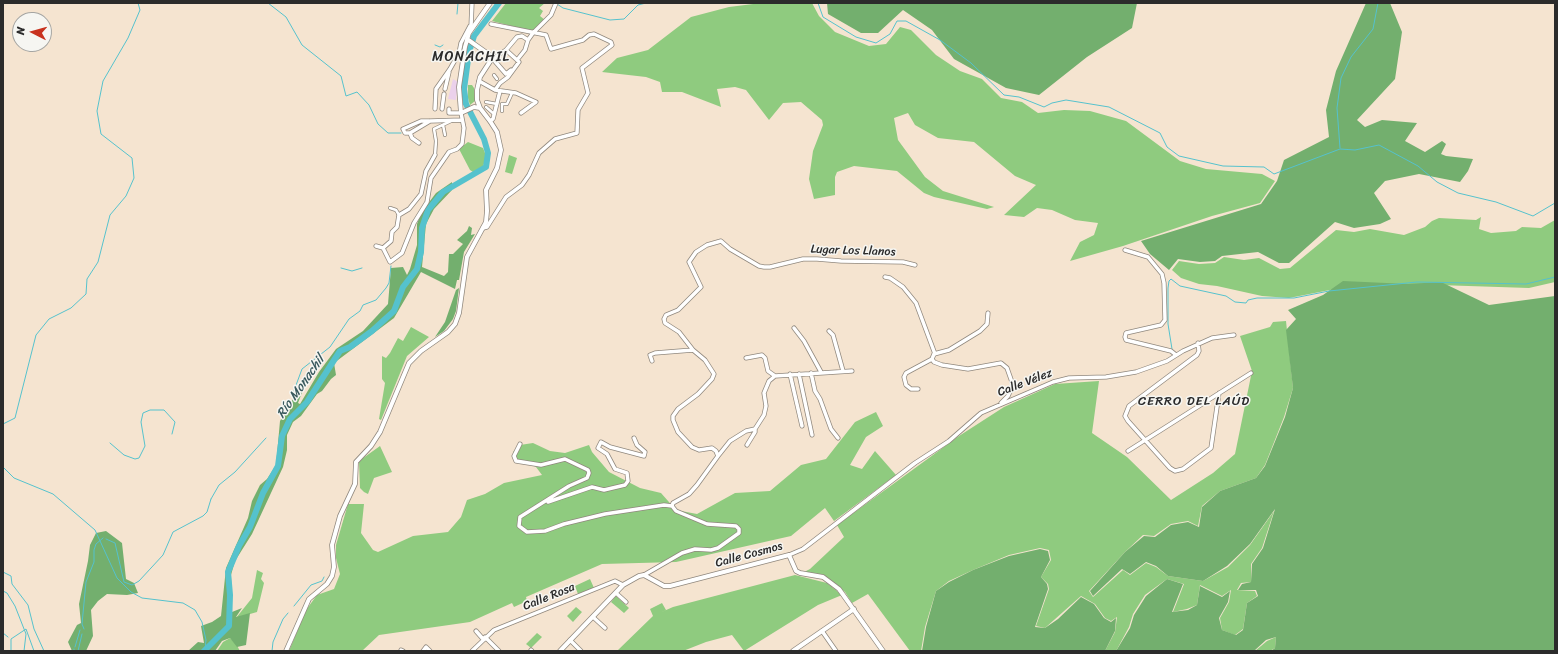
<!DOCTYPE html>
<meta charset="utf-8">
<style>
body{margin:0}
#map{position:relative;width:1558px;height:654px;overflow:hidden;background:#f5e4d0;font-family:Sriracha,sans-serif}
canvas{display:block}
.frame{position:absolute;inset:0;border:4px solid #2b2b2b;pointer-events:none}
.north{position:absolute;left:12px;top:12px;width:40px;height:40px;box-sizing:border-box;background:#f6f6f2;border:1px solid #a5a5a2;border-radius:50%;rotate:276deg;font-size:11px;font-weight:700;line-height:16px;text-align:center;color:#2b2b2b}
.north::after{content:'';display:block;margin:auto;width:14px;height:18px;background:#c8321e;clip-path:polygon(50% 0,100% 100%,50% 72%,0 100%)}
</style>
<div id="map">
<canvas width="1558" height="654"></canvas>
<div class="frame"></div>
<div class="north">N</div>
</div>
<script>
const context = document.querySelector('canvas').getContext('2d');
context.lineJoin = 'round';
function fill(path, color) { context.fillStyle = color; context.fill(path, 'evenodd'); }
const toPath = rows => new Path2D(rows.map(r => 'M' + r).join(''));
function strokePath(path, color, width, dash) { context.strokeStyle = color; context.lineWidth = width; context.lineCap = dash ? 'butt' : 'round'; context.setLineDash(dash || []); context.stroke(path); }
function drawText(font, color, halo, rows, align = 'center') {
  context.font = font + ' Sriracha,sans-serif'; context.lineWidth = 3; context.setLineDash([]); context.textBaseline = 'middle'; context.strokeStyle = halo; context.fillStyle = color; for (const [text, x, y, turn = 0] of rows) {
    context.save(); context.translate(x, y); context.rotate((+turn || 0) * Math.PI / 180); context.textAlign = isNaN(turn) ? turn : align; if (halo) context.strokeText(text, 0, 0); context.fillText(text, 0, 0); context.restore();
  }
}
fill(toPath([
 [453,79,458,82,456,100,448,99]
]), '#ebd1eb');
fill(toPath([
 [506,3,545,3,539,8,543,11,540,16,545,20,537,29,531,31,492,21],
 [761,3,812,3,819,16,835,32,869,46,886,44,900,27,911,30,936,55,960,71,982,79,1001,98,1022,102,1038,113,1064,110,1090,111,1126,121,1180,161,1206,169,1262,174,1275,181,1260,203,1212,216,1123,246,1070,261,1080,242,1094,235,1098,223,1075,220,1052,210,1037,208,1024,217,1004,215,1036,185,1015,176,974,142,938,138,915,125,908,113,894,118,898,140,925,177,943,191,994,207,987,209,934,197,924,193,897,171,854,166,837,172,835,177,835,195,814,199,809,179,813,151,823,125,822,120,801,102,783,103,769,120,746,90,735,87,717,89,721,107,682,92,662,92,660,82,646,77,602,72,617,58,648,50,691,17,729,7],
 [468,85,472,85,474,88,475,101,470,105,468,98],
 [468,142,483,148,485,153,485,160,483,167,473,172,470,170,459,149],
 [509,155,517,158,512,174,505,172],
 [1481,217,1479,229,1491,233,1516,231,1522,227,1541,228,1555,220,1555,282,1529,288,1438,285,1340,288,1289,298,1262,296,1217,286,1199,284,1181,278,1172,270,1179,261,1199,264,1215,263,1224,257,1244,260,1259,258,1280,269,1290,268,1336,230,1354,232,1370,229,1404,235,1425,227,1432,221,1439,218,1476,220],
 [1286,321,1293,388,1284,417,1265,465,1256,478,1220,491,1202,506,1198,526,1188,521,1171,524,1154,536,1143,535,1125,552,1089,591,1093,597,1123,570,1130,575,1146,563,1156,567,1168,576,1203,581,1228,567,1250,545,1274,511,1262,548,1251,564,1251,582,1241,583,1237,590,1255,591,1257,596,1247,603,1243,629,1235,635,1222,630,1220,618,1229,602,1231,590,1222,596,1200,585,1197,605,1187,609,1173,612,1184,584,1167,579,1145,595,1133,614,1129,627,1116,651,1105,651,1115,632,1117,617,1111,621,1105,618,1095,604,1081,596,1045,628,1036,626,1049,589,1048,584,1041,577,1051,560,1049,550,1040,548,1009,555,973,570,949,581,936,591,925,627,921,651,910,651,868,594,852,603,845,592,827,578,819,574,804,572,810,569,844,537,837,525,959,436,1004,407,1055,384,1099,381,1092,433,1127,457,1171,500,1213,473,1235,454,1252,371,1240,336,1270,327,1273,322],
 [411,327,429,337,407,356,381,420,379,419,385,383,382,379,382,356,386,358,390,353,398,338,403,341],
 [876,412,883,426,866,437,850,465,862,469,875,451,896,475,834,521,825,508,791,536,676,562,602,564,526,597,527,601,514,607,512,603,470,622,379,635,362,651,289,651,306,610,317,595,334,589,340,574,336,558,336,545,348,504,364,504,361,533,373,550,378,552,413,536,448,532,461,517,467,500,485,494,504,483,542,475,536,467,530,464,517,462,513,452,520,445,533,443,550,451,565,453,589,445,592,452,609,472,640,488,661,493,676,510,697,514,735,493,770,491,801,465,826,459,855,422],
 [380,446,392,472,374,478,368,494,364,492,360,488,359,461],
 [257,570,263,573,261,579,264,583,257,612,236,618,252,598],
 [795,575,827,583,842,595,818,605,744,651,732,635,706,642,683,651,617,651,653,616,650,609,662,603,666,610,657,614,673,607],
 [590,579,594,588,578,594,575,586],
 [616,596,629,608,624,613,611,602],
 [576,607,582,612,573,622,567,616],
 [537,633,542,637,531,648,526,644],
 [1276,637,1275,648,1270,651,1255,651,1267,641],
 [230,638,235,642,240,651,217,651,223,642]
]), '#8fcb7f');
fill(toPath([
 [827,3,1137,3,1132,28,1087,57,1039,95,1006,88,954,59,932,30,903,10,878,33,861,33,828,14],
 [1366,3,1390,3,1402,32,1395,79,1357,120,1365,127,1382,120,1417,123,1405,141,1425,152,1442,141,1446,144,1441,154,1446,156,1473,159,1468,171,1460,182,1419,174,1385,181,1374,193,1391,219,1380,224,1354,228,1335,222,1289,263,1279,263,1258,252,1222,256,1215,261,1200,262,1178,259,1169,270,1150,254,1141,241,1261,204,1277,181,1284,160,1329,137,1326,110,1336,71],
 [452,182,452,190,434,209,426,224,422,267,444,276,448,272,449,254,453,254,463,244,457,240,467,231,469,226,472,228,471,235,475,234,464,252,459,280,457,280,455,289,421,272,394,318,334,363,336,375,331,379,322,391,317,394,301,416,293,422,287,435,287,450,283,467,252,534,235,561,231,575,232,612,242,608,236,617,250,613,246,645,237,647,230,638,222,641,215,651,188,651,198,642,204,643,201,626,212,622,221,616,226,568,248,518,252,501,260,485,267,479,276,465,280,421,300,387,303,390,298,403,300,404,319,372,336,349,363,331,388,304,391,268,403,267,407,275,410,269,417,245,417,224,421,213,436,193],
 [1343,281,1408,284,1441,282,1489,305,1555,296,1555,651,1271,651,1275,648,1276,637,1266,640,1254,651,1116,651,1130,628,1134,615,1146,596,1167,579,1183,584,1172,612,1188,610,1197,605,1200,586,1222,597,1230,591,1228,602,1219,618,1222,630,1236,635,1243,630,1247,603,1258,596,1256,590,1238,590,1242,584,1251,582,1252,564,1263,548,1275,509,1250,544,1227,566,1203,581,1168,576,1156,566,1146,562,1130,574,1122,569,1093,596,1090,591,1125,552,1144,536,1155,537,1171,525,1188,522,1199,527,1202,507,1220,491,1256,478,1265,466,1285,417,1293,388,1286,330,1296,319,1288,310,1323,295],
 [459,288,456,311,453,319,444,331,435,337,445,322,456,290],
 [106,531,122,543,126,579,134,583,138,593,127,595,107,594,98,601,91,610,93,636,86,651,72,651,68,642,77,625,81,623,79,604,88,561,90,545,96,533],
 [1040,549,1048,551,1050,560,1041,577,1047,584,1048,589,1035,627,1045,628,1058,619,1081,597,1094,604,1104,618,1111,622,1116,618,1115,631,1105,651,922,651,926,627,936,591,949,582,973,570,1009,556]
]), '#73af6e');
strokePath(toPath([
 [268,3,286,17,302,45,341,76,346,96,357,92,369,105,378,124,388,133,401,133],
 [818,3,823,17,856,37,876,43,890,34,897,21,906,21,940,40,971,63,1004,95,1019,97,1044,107,1052,103,1066,100,1109,107,1160,133,1167,147,1179,156,1223,166,1264,167,1274,174,1340,149,1355,150,1379,145,1418,166,1437,182,1458,193,1496,202,1533,216,1555,203],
 [557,4,563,8,610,20,624,19,638,5,646,3],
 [457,14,458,3],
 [435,45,440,47,443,45],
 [1340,148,1337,108,1341,78,1351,57,1373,29,1378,3],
 [341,268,352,271,362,268],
 [1172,349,1168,324,1168,288,1169,281,1171,279,1180,286,1226,296,1235,302,1246,303,1248,300,1257,298,1294,298,1329,291,1417,282,1526,284,1555,277],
 [292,396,302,369,330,347,349,319,360,311,363,305,376,300,386,288,389,283,391,266],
 [3,424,15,418,36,335,49,319,71,308,86,294,87,279,98,262,110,215,126,196,134,178,132,158,101,134,97,111,103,81,128,38,140,10,138,3],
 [110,443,124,455,135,459,139,458,145,446,141,422,143,413,150,410,164,410,175,422,172,434],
 [3,467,14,478,53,494,95,530,117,578,131,592,142,598,183,603,195,610,202,622,206,640,205,650],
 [211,499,219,485,235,472,266,438],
 [106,539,115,543,124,582,132,585,139,581,163,555,173,532,203,516,207,512,211,499],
 [3,572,11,576,12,584,28,605,34,629,44,651],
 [3,591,7,593,15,606,26,634,24,651],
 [294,606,311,585,322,581,324,577],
 [3,622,3,626],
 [84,629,82,624,86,582,94,562,94,550,96,544,103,538],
 [3,633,8,637],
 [75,647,80,630],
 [11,651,11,639,26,629,34,651],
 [74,651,74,649],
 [78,651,82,634],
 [272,651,273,642,283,619,288,613]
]), '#55c2cd', 1);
strokePath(toPath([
 [204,651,229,626,230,595,228,572,239,546,250,527,263,493,278,466,282,436,290,419,307,402,340,351,350,347,372,331,394,311,403,287,417,269,421,252,422,228,428,210,443,192,486,167,488,153,484,139,466,104,464,89,469,52,474,36,499,3]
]), '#55c2cd', 6);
const pedestrian = toPath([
 [494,75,497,79],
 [486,102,497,104],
 [486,107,494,114],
 [502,111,502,104,507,104,512,93],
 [443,125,445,135],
 [435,155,436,141,434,129,451,121],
 [390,208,396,210,399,215]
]);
const minor = toPath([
 [471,27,472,3],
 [506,50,517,60],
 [493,59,506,74,511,70],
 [491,60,506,50,517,37,522,36,528,40],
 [517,60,525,50,528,40,533,33,551,15,556,3],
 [479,81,495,90,516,93,536,102,521,113],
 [445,89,449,72],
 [495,90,500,83,508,77,519,62,517,60],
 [435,109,436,89,450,69,459,53,461,43,470,26],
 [442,109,444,94],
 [490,121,493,119,500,91],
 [410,133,405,133,403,129,421,121,429,121],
 [419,143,412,138,410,133,430,121,462,120],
 [483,228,487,227,506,197,522,185,529,175,539,153,555,139,577,133,578,110,588,93,582,68,612,45,611,42,594,34,589,35,583,40,551,49,546,35,491,24],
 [376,246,383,248,390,262,402,253,414,223,427,202,431,178,449,152,457,149,462,144,464,128,461,113,449,113,449,109],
 [383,248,391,241,392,232,397,227,399,215,409,209,421,194,426,171,435,155],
 [1125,250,1148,257,1162,274,1164,283,1165,320,1161,325,1126,333,1125,337,1126,340,1171,351,1176,355],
 [885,277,890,278,903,287,916,303,935,354],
 [988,313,987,324,980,331,949,350,934,354,932,359,934,362,942,365,968,369,1001,363,1007,368,1013,385,1008,396,1001,403],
 [794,328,804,341,821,372],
 [829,331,833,335,843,371],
 [1198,343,1199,351,1197,355,1129,406,1125,416,1128,421,1170,468,1175,471,1183,469,1211,448,1219,393],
 [746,358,762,355,765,358,768,371,775,376],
 [652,361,650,355,655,353,693,350],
 [811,373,815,391,820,399,831,429,838,438],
 [790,374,802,426],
 [799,374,812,435],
 [918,389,911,389,906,385,904,377,906,373,932,359],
 [520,444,514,456,516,461,541,465,565,459,588,470,589,473,587,478,569,486,520,517,519,526,527,532,545,531,564,524,605,514,664,505,672,506],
 [747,445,755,432,755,429],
 [1128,451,1251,373],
 [718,456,730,441,746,431,755,429,764,415,766,406,764,393,769,381,775,376,852,371],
 [548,502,592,487,604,490,625,485,628,481,627,473,615,469,607,454,598,448,601,442,610,447,644,456,645,452,637,445,634,438],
 [672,506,673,503,689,494,697,485,718,456,716,451,712,448,699,450,692,447,678,432,673,420,673,416,678,409,698,394,712,379,714,374,705,360,693,350,679,332,665,323,664,319,666,315,678,310,701,287,689,262,696,252,707,245,721,241,730,249,759,266,764,267,770,267,803,259,817,259,841,261,903,262,915,265],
 [789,555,803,549,915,463,949,441,981,413,1053,382,1069,378,1106,377,1136,372,1167,361,1183,351,1212,338,1234,335],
 [644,575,682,553,695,549,711,550,718,548,739,533,739,529,736,526,707,524,676,511,672,506],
 [616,593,626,602],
 [593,617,605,628],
 [476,631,483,639],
 [822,631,836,651],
 [485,637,499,651],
 [570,640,581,651],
 [401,650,403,651],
 [531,650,532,651],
 [423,651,426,647,430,651],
 [472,651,494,630,615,581,623,585]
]);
const tertiary = toPath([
 [480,108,474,107,461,113,459,87,465,47,469,33,490,3],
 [286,651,309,599,327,584,332,576,334,567,332,545,340,516,355,484,356,462,371,446,380,432,409,363,421,351,448,332,455,324,459,313,467,257,486,222,487,211,486,190,497,168,501,150,497,132,490,121,480,108,477,100,477,90,480,77,491,60,491,56,467,39],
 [560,651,623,585,639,576,644,575,664,586,670,586,789,555,796,571,800,573,823,577,839,589,883,651],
 [793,651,854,609]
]);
strokePath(pedestrian, '#90887e', 4);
strokePath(minor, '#90887e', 5);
strokePath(tertiary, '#90887e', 5.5);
strokePath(pedestrian, '#fff', 2.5);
strokePath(minor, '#fff', 3.5);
strokePath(tertiary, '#fff', 4);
drawText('12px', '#2b2b2b', '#f6f6f2', [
 ["Lugar Los Llanos",853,251,2],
 ["Calle Vélez",1025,383,-21],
 ["Calle Cosmos",749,555,-15],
 ["Calle Rosa",549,597,-22]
]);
drawText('italic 13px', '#38585c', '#f6f6f2', [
 ["Río Monachil",301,387,-55]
]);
context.letterSpacing = '1px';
drawText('13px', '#2b2b2b', '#f6f6f2', [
 ["CERRO DEL LAÚD",1194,402]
]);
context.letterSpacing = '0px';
context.letterSpacing = '1px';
drawText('14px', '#2b2b2b', '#f6f6f2', [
 ["MONACHIL",471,57]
]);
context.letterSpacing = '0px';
</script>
